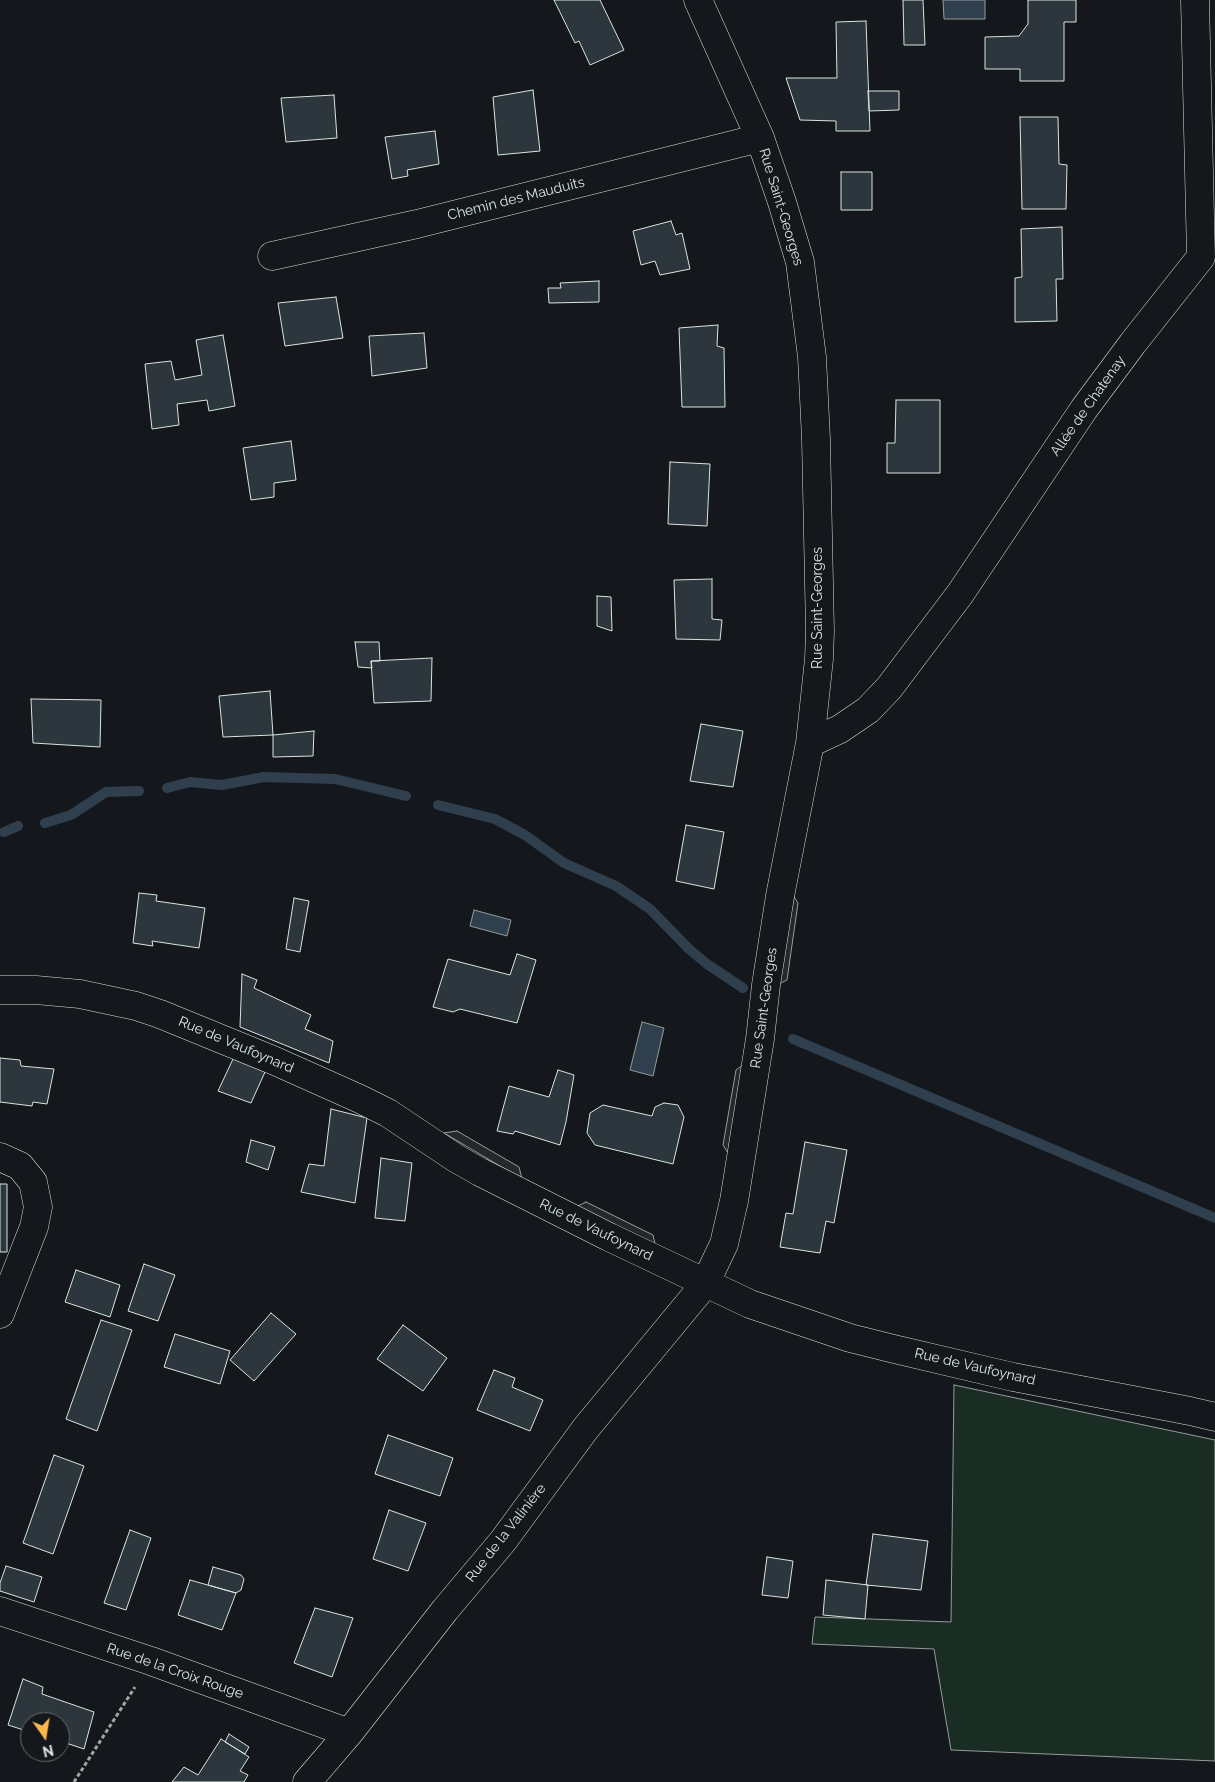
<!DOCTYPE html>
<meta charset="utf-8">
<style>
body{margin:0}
#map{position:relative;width:1215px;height:1782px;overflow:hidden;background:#14181c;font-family:Raleway,sans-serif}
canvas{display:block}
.north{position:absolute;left:20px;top:1712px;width:50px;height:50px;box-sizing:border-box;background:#14181c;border:1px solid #626a69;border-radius:50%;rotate:167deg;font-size:14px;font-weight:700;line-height:20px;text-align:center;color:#d8e6dc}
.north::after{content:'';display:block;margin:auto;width:18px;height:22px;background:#ffb74d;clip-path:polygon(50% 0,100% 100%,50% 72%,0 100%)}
</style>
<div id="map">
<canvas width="1215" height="1782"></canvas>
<div class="north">N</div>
</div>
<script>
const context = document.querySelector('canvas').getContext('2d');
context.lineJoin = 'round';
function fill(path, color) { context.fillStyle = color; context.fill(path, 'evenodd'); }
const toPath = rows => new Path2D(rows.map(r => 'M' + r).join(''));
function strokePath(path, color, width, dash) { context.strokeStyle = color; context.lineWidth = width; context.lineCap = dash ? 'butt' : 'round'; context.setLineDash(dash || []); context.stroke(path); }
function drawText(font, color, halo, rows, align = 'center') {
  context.font = font + ' Raleway,sans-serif'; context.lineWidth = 4; context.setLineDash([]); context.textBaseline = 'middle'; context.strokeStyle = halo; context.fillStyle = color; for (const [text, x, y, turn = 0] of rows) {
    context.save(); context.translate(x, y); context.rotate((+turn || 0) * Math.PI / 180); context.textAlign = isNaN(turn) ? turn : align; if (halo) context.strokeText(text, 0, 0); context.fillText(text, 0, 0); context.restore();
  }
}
const green = toPath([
 [954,1385,1215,1440,1215,1761,951,1750,934,1649,812,1644,815,1617,951,1622,954,1385]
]);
fill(green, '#1a2d24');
strokePath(green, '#939e99', 1);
const parking = toPath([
 [791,892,798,903,787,980,775,986,791,892],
 [748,1061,731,1158,723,1145,736,1070,748,1061],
 [457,1131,519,1167,522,1179,444,1133,457,1131],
 [586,1202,653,1235,656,1248,576,1207,586,1202]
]);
fill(parking, '#24282b');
strokePath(parking, '#939e99', 1);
const water = toPath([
 [943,0,985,0,985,19,944,19,943,0],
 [474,910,511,920,507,936,470,926,474,910],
 [642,1022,664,1028,653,1076,630,1070,642,1022]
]);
fill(water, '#2f3f4d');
strokePath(water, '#939e99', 1);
strokePath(toPath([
 [167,788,190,782,222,785,264,777,335,779,406,796],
 [438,805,495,819,525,835,564,863,616,886,650,909,689,949,707,964,743,988],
 [45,823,71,815,106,792,139,791],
 [4,832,18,826],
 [793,1039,1215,1218]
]), '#2f3f4d', 10);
const building = toPath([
 [554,0,600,0,624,50,590,65,579,41,575,43,554,0],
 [903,0,923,0,925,45,904,45,903,0],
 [1028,0,1076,0,1076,22,1064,22,1064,81,1020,81,1020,69,985,69,985,37,1019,36,1028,24,1028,0],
 [866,21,870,131,836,131,836,121,800,120,786,78,837,78,836,22,866,21],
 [533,90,540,151,498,155,493,97,533,90],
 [868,91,899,91,899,110,869,111,868,91],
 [334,95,337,138,286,142,281,98,334,95],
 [1020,117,1058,117,1059,164,1067,165,1066,209,1022,209,1020,117],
 [435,131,439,164,407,170,408,176,392,179,385,137,435,131],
 [841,172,872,172,872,210,841,210,841,172],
 [671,221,676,235,682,233,690,269,660,275,655,261,641,265,633,231,671,221],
 [1062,227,1063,279,1056,279,1057,321,1015,322,1015,278,1022,277,1021,229,1062,227],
 [599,281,599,302,549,303,548,288,561,288,560,283,599,281],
 [336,297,343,338,285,346,278,303,336,297],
 [718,325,717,346,724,348,725,407,682,407,679,328,718,325],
 [424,333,427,368,372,376,369,336,424,333],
 [223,335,235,406,209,411,207,400,177,404,179,425,152,429,145,364,171,361,175,380,202,375,196,340,223,335],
 [896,400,940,400,940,473,887,473,887,443,895,443,896,400],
 [291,441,296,480,274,483,274,497,251,500,243,448,291,441],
 [670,462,710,464,707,526,668,524,670,462],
 [712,579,712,619,722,620,720,640,676,639,674,580,712,579],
 [597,596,611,597,612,631,597,626,597,596],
 [355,642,379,642,380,661,371,661,372,668,358,667,355,642],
 [432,658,431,701,374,703,371,661,432,658],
 [270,691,273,735,223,737,219,696,270,691],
 [31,699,101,700,100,747,33,743,31,699],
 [701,724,743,731,733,787,690,781,701,724],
 [314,731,313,756,273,757,273,735,314,731],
 [686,825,724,832,714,889,676,881,686,825],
 [139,893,157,895,156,901,205,908,199,948,152,941,153,946,133,943,139,893],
 [294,898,309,901,300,952,286,949,294,898],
 [517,954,536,960,517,1023,460,1009,453,1012,433,1007,448,959,510,975,517,954],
 [242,974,257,980,254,988,311,1015,305,1029,333,1041,329,1063,240,1027,242,974],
 [0,1058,20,1060,21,1066,54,1069,47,1104,33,1102,32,1106,0,1102,0,1058],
 [233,1059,265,1072,251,1103,218,1091,233,1059],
 [558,1070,574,1075,566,1122,560,1145,515,1131,513,1134,497,1131,509,1086,549,1097,558,1070],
 [664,1103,678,1105,684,1117,673,1164,595,1145,587,1133,590,1113,603,1105,652,1116,655,1107,664,1103],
 [331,1109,367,1118,355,1203,301,1192,309,1164,324,1166,331,1109],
 [251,1140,275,1147,268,1170,246,1162,251,1140],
 [805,1142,847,1150,834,1223,826,1221,820,1253,780,1247,786,1213,793,1214,805,1142],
 [381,1158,412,1163,405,1221,375,1218,381,1158],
 [0,1184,7,1184,7,1252,0,1252,0,1184],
 [144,1264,175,1275,158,1321,128,1311,144,1264],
 [76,1270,120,1285,110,1317,65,1302,76,1270],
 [271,1313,296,1334,254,1381,230,1360,271,1313],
 [101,1320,132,1330,97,1431,66,1419,101,1320],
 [403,1325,447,1358,423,1391,377,1359,403,1325],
 [175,1334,230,1351,220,1384,164,1367,175,1334],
 [494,1370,515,1378,512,1387,543,1400,530,1431,477,1410,494,1370],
 [388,1435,453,1458,440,1496,375,1474,388,1435],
 [54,1455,84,1466,53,1554,23,1543,54,1455],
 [389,1510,426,1523,408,1571,373,1559,389,1510],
 [130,1530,151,1538,126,1610,104,1603,130,1530],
 [873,1534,928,1541,921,1590,866,1585,873,1534],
 [767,1557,793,1561,788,1598,762,1595,767,1557],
 [6,1566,42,1577,34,1602,0,1591,0,1583,6,1566],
 [213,1567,241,1575,244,1579,241,1590,236,1593,208,1585,213,1567],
 [190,1580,236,1593,222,1630,178,1615,190,1580],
 [826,1580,868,1585,865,1619,823,1615,826,1580],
 [315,1608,353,1618,332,1677,294,1663,315,1608],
 [23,1679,43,1687,42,1694,94,1712,84,1749,60,1741,60,1722,30,1722,30,1732,8,1725,23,1679],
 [229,1734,249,1747,245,1754,225,1742,229,1734],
 [221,1739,249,1757,240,1771,248,1775,244,1782,172,1782,184,1767,198,1775,221,1739]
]);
fill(building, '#2c363c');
strokePath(building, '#d8e6dc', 1);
const minor = toPath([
 [272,256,417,224,760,138],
 [810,743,840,729,868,710,889,688,960,594,1084,409,1133,343,1201,257,1195,0],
 [0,990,36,990,80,994,136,1006,160,1014,275,1061,360,1099,388,1113,457,1159,480,1172,609,1237,750,1304,850,1338,894,1349,1013,1377,1190,1411,1215,1417],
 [0,1157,20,1166,33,1182,38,1207,34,1227,0,1314],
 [0,1611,151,1661,349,1733],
 [307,1782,349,1733,445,1610,503,1541,586,1428,705,1284,724,1244,734,1201,760,1039,766,985,780,896,810,743,819,659,820,631,816,439,812,357,800,262,782,202,760,138,698,0]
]);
strokePath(minor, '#d8e6dc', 29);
strokePath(toPath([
 [74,1782,135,1687]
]), '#9da8a2', 3, [4, 2.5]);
strokePath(minor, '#14181c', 28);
drawText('14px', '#d8e6dc', '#14181c', [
 ["Chemin des Mauduits",516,199,-14],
 ["Rue Saint-Georges",781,207,73],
 ["Allée de Chatenay",1088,406,-55],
 ["Rue Saint-Georges",818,608,-90],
 ["Rue Saint-Georges",764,1008,-82],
 ["Rue de Vaufoynard",236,1045,23],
 ["Rue de Vaufoynard",596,1230,26],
 ["Rue de Vaufoynard",975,1367,13],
 ["Rue de la Valinière",506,1533,-52],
 ["Rue de la Croix Rouge",175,1671,19]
]);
</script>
